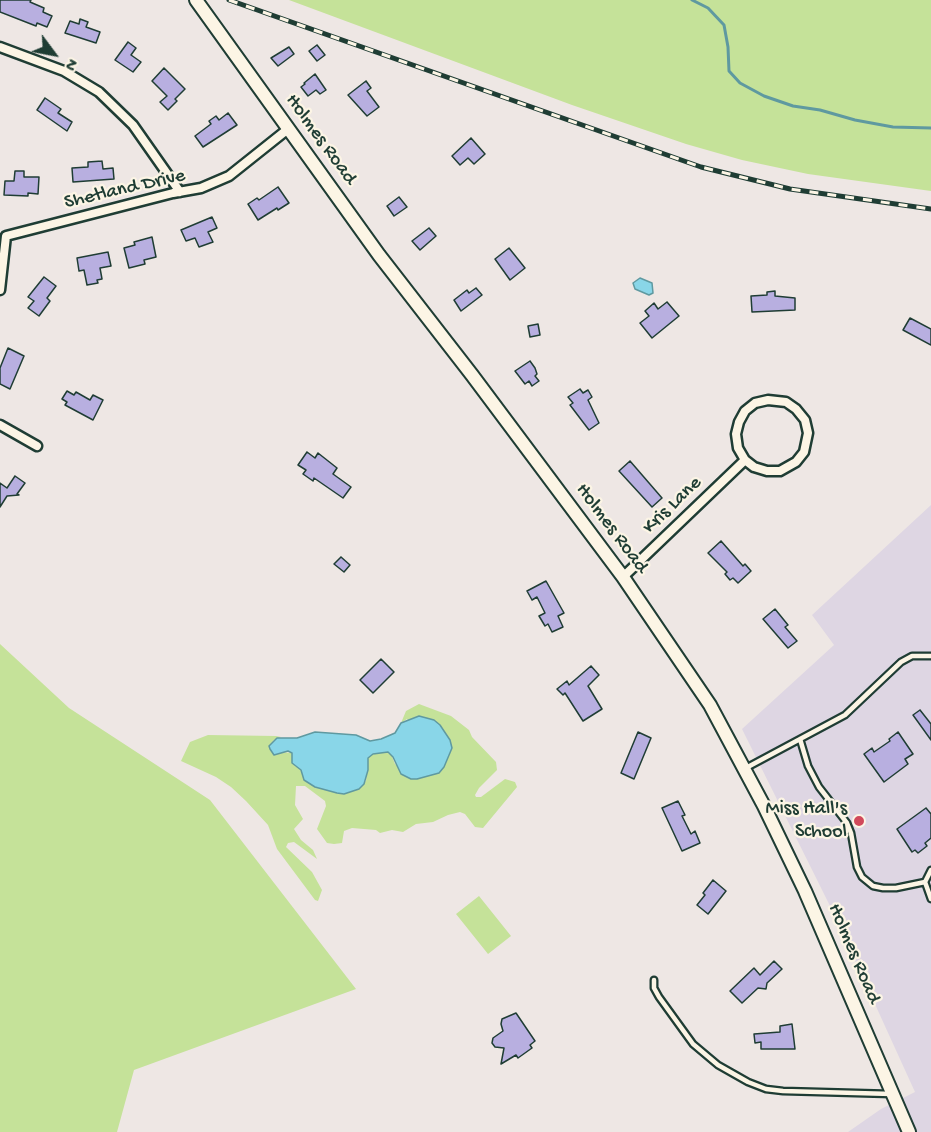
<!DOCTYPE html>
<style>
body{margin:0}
#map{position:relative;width:931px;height:1132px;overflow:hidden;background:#eee7e4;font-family:"Gochi Hand",sans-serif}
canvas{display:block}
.north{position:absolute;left:24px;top:24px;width:60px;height:60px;-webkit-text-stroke:4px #fcf5e5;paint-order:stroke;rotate:122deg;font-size:16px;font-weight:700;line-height:24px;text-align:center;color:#1f3d34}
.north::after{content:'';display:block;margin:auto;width:21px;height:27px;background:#1f3d34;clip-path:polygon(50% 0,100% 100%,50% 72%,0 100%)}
</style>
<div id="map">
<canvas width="931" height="1132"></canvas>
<div class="north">N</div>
</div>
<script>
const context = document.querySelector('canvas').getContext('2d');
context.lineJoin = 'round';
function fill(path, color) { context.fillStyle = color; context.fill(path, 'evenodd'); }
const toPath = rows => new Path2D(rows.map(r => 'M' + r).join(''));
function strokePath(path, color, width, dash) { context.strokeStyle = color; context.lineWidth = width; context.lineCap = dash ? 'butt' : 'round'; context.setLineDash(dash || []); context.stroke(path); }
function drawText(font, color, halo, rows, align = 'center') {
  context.font = font + ' "Gochi Hand",sans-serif'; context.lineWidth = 4.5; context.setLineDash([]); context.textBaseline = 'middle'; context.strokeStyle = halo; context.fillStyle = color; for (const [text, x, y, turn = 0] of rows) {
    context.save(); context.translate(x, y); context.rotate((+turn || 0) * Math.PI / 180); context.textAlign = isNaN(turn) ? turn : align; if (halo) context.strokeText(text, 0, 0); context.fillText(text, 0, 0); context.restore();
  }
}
fill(toPath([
 [931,505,931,1132,848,1132,881,1109,915,1092,833,912,742,729,834,645,812,615]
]), '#ded6e3');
fill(toPath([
 [289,0,931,0,931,191,808,174,742,160,686,144,572,105],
 [0,644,69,708,210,800,356,989,134,1070,117,1132,0,1132],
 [419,704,451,716,469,730,472,737,496,762,497,770,479,788,475,795,476,797,481,797,505,779,515,782,517,787,483,828,475,827,465,814,460,812,448,815,433,822,416,824,403,832,392,830,380,833,376,830,352,828,344,831,342,843,334,844,327,843,317,829,326,806,325,801,305,786,296,786,295,805,303,819,294,829,301,840,313,850,317,859,294,842,288,843,286,847,312,872,322,890,318,901,315,900,277,849,268,825,246,801,231,787,216,777,181,761,190,742,208,735,276,736,281,737,274,740,269,746,281,752,292,753,295,766,301,769,315,787,344,794,366,781,368,758,370,755,384,752,391,754,395,764,417,779,439,773,444,767,407,719,401,723,406,711],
 [479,896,511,936,488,954,456,914]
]), '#c5e299');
const water = toPath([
 [640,278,652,283,653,293,649,295,635,289,633,283,640,278],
 [419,716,434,720,440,725,450,740,452,748,444,767,439,773,417,779,411,779,401,774,393,757,388,752,373,754,368,758,368,770,364,784,359,789,344,794,337,793,315,787,304,780,301,770,292,763,292,753,288,751,274,755,270,749,269,746,277,738,297,738,315,732,356,735,370,741,381,739,395,733,401,723,419,716]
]);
fill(water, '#89d6e8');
strokePath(water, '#5f99a0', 1.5);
strokePath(toPath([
 [692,0,708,8,724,25,728,47,729,71,740,83,764,96,793,106,820,110,855,120,893,127,931,128]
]), '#5f99a0', 3);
const building = toPath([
 [0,0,31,0,30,2,44,8,43,12,52,16,47,27,37,23,36,26,0,12,0,0],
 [80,19,88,22,86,27,100,32,96,43,65,33,70,21,79,24,80,19],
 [128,42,136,48,131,55,141,62,133,72,115,60,128,42],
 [317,45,325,55,317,61,309,51,317,45],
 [289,47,294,54,278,66,271,58,289,47],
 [164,68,185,89,175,99,177,101,168,110,160,102,167,96,152,81,164,68],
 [315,74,326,90,320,94,316,90,308,96,301,87,305,84,304,83,315,74],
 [366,81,371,88,367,91,379,107,367,116,348,95,366,81],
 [45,98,61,109,58,113,72,122,67,131,37,110,45,98],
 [228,113,237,125,203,147,195,136,211,124,209,121,216,116,219,120,228,113],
 [471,138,485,154,474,164,468,158,460,165,452,156,471,138],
 [102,161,103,169,113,168,114,179,73,182,72,168,88,167,88,162,102,161],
 [15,171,24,171,24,177,39,177,38,194,28,193,28,196,4,195,5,181,14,181,15,171],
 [278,187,289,203,278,210,277,208,258,220,248,204,257,198,259,200,278,187],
 [399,197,407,207,394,216,387,206,399,197],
 [212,217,217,228,208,232,213,242,199,247,195,238,186,241,181,230,212,217],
 [429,228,436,236,420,250,412,241,429,228],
 [152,237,156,257,144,260,145,264,129,268,124,248,135,245,134,242,152,237],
 [509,248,525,268,510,280,495,259,509,248],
 [108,252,111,266,100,268,102,279,97,280,98,283,87,285,84,270,79,271,77,258,108,252],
 [44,277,56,286,47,298,50,301,39,316,28,308,34,301,28,297,44,277],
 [476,288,482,295,461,311,454,300,467,290,469,293,476,288],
 [775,291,775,296,795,298,795,310,752,312,751,296,767,295,767,292,775,291],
 [667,302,679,316,652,338,640,323,649,316,645,311,654,303,658,309,667,302],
 [910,318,931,329,931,345,903,330,910,318],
 [538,324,540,335,530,337,528,326,538,324],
 [8,348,24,356,10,389,0,384,0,368,8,348],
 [530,361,535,368,537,374,535,376,539,381,532,386,529,381,525,384,515,371,530,361],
 [580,389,583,393,588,390,592,397,588,400,599,423,589,430,570,405,573,403,568,397,580,389],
 [67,391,74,395,76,392,90,400,93,395,103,400,93,420,65,405,67,402,62,399,67,391],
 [307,452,315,458,318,453,337,468,333,474,351,487,343,498,314,478,313,481,303,474,306,470,298,465,307,452],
 [630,461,662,498,652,507,619,471,630,461],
 [15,476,25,483,17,494,19,495,7,496,0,507,0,483,7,488,15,476],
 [721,541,743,566,745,564,751,571,738,583,733,578,730,580,725,574,727,572,708,553,721,541],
 [341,557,350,565,344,572,334,564,341,557],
 [546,581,564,613,558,616,563,627,552,632,548,624,545,626,539,616,545,613,537,597,532,600,527,591,546,581],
 [775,609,788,625,785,627,797,641,788,648,763,619,775,609],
 [381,659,394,672,373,693,360,680,381,659],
 [591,666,599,675,588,686,602,709,583,721,565,693,563,695,557,689,567,681,569,685,591,666],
 [920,710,931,724,931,740,913,715,920,710],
 [638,732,651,738,634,779,621,773,638,732],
 [898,732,913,754,905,759,908,764,884,782,864,754,872,748,874,752,890,741,889,739,898,732],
 [678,801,685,815,682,816,691,834,695,831,700,843,682,851,662,808,678,801],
 [926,808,931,814,931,838,925,843,927,846,918,853,915,850,912,852,897,829,926,808],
 [713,880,726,891,708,914,697,905,705,895,703,893,713,880],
 [774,961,782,969,767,983,766,989,758,988,742,1003,730,991,754,968,760,975,774,961],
 [516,1013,535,1041,530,1045,532,1048,518,1058,516,1055,501,1064,504,1048,495,1047,492,1043,493,1038,503,1031,501,1024,502,1019,516,1013],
 [792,1024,795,1049,761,1049,761,1042,755,1043,754,1034,780,1032,780,1026,792,1024]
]);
fill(building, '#b8afe0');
strokePath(building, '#1f3d34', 1.5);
const lane = toPath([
 [800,739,808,766,819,787,847,823,851,833,857,867,862,877,873,886,883,888,896,888,925,882],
 [744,769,845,715,901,662,912,656,931,656],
 [931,870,925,882,931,899],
 [654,980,654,988,659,997,693,1044,718,1065,748,1082,766,1089,783,1091,892,1094]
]);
const street = toPath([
 [0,47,64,71,99,92,133,125,180,192],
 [0,290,6,236,173,193,201,188,229,176,288,129],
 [0,425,37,446],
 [623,577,745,460,738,448,736,434,739,422,745,411,755,403,768,400,786,402,796,409,805,420,808,433,804,452,796,462,780,471,767,471,754,467,745,460]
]);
const secondary = toPath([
 [196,0,379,255,472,375,623,577,710,705,764,806,805,891,909,1132]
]);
strokePath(lane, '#1f3d34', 9);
strokePath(street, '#1f3d34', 13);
strokePath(secondary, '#1f3d34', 16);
strokePath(lane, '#fcf5e5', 4.5);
strokePath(street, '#fcf5e5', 8);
strokePath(secondary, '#fcf5e5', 12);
const rail = toPath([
 [229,0,701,167,790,189,931,209]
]);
strokePath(rail, '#1f3d34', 5);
strokePath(rail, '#fcf5e5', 3, [9]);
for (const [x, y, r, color] of [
 [859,821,6,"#d1495b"]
]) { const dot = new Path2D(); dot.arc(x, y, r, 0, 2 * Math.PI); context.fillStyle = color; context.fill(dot); strokePath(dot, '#fcf5e5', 2); }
drawText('20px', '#1f3d34', '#fcf5e5', [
 ["Holmes Road",320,140,54],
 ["Shetland Drive",125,190,-13],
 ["Kris Lane",673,506,-44],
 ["Holmes Road",611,529,53],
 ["Holmes Road",853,954,67]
]);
drawText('20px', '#1f3d34', '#fcf5e5', [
 ["Miss Hall's",847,810],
 ["School",847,833]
], 'right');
</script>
